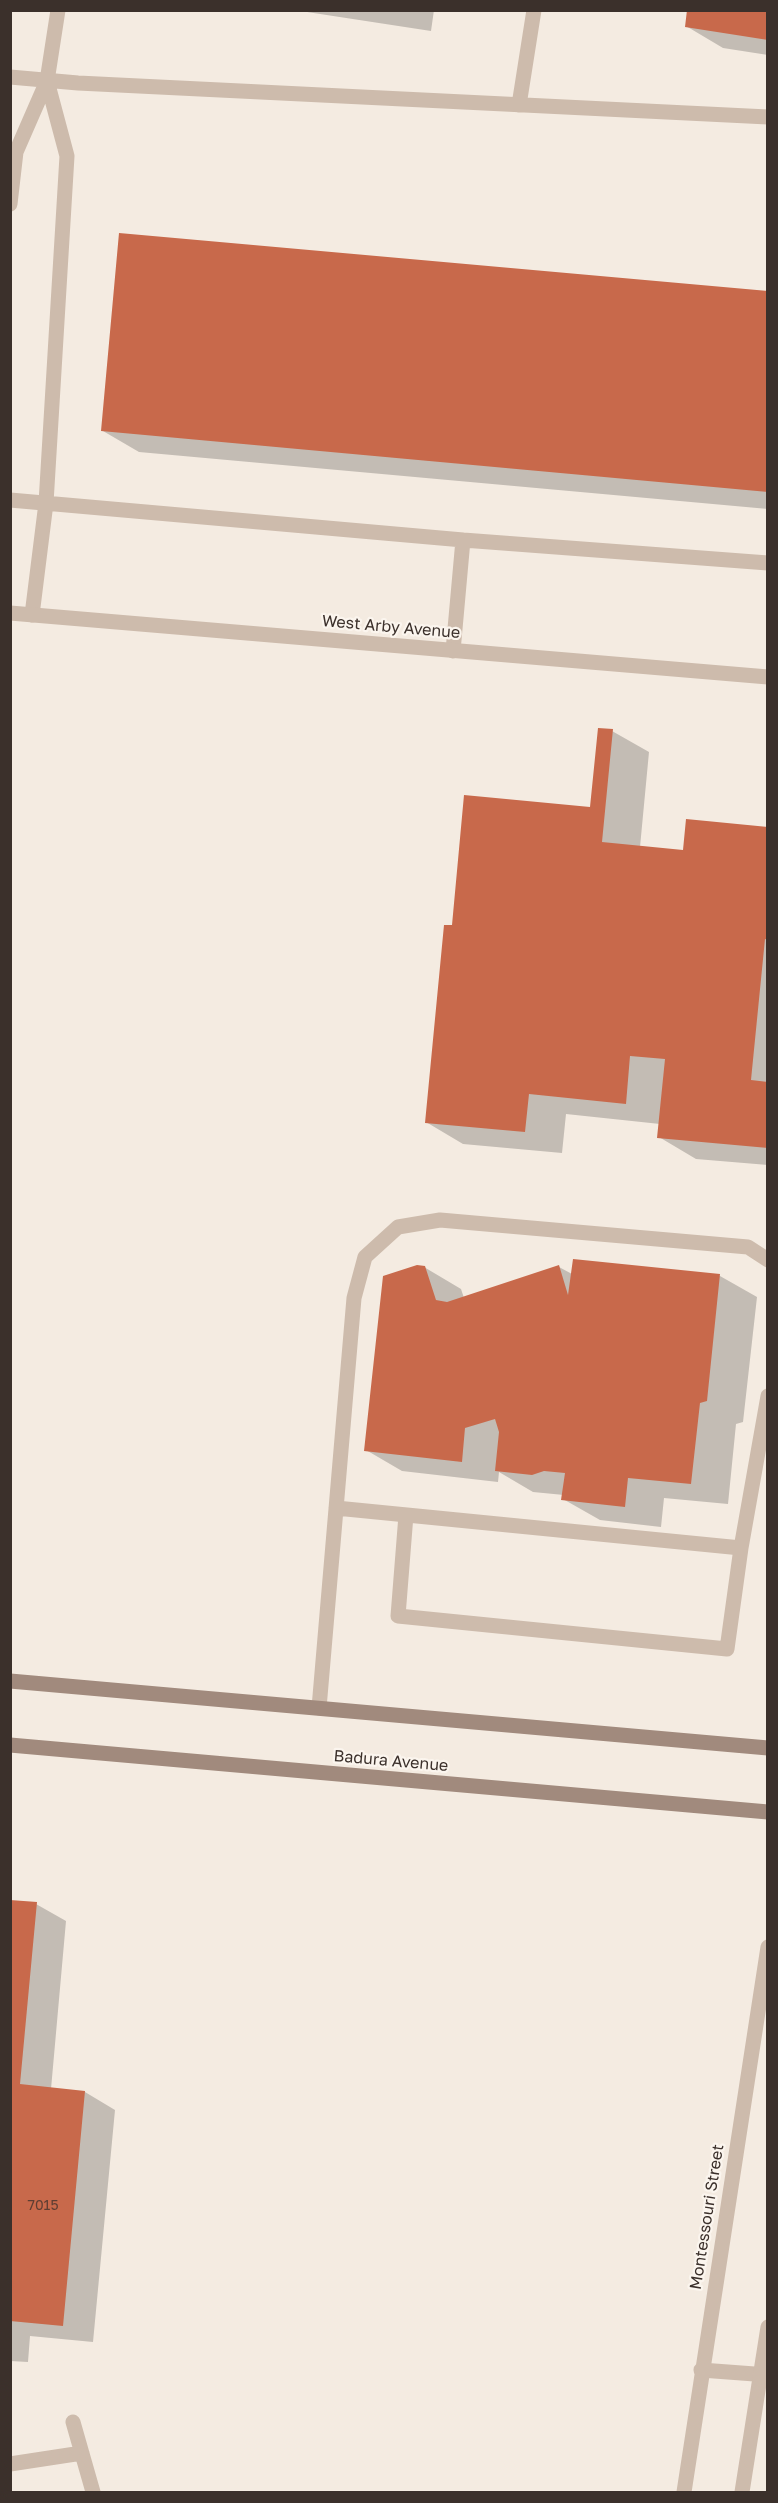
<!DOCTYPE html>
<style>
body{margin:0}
#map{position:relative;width:778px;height:2503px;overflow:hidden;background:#f4ebe1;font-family:"Golos Text",sans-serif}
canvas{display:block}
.frame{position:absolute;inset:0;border:12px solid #3b302b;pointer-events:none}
</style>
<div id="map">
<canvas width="778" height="2503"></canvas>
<div class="frame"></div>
</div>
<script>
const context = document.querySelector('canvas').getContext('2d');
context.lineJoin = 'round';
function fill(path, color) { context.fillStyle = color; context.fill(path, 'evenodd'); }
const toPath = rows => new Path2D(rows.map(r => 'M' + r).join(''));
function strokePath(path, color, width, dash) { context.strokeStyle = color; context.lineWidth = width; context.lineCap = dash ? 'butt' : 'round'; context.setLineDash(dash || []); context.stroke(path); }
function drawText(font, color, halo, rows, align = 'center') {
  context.font = font + ' "Golos Text",sans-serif'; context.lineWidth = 4.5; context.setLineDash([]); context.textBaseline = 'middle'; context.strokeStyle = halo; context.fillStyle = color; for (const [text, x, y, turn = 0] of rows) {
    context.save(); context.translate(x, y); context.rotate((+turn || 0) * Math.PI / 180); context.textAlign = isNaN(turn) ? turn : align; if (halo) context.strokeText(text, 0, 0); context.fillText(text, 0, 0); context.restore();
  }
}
fill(toPath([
 [294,10,434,10,431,31],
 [768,10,768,55,723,48,686,26],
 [768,293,768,509,139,452,103,431],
 [612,731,649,752,640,847,684,851,768,828,768,1165,696,1159,659,1137,660,1124,566,1114,562,1153,463,1144,426,1122,453,926,591,809],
 [574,1261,720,1276,757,1297,743,1422,736,1424,728,1504,664,1498,661,1527,600,1520,563,1499,564,1495,533,1492,499,1472,498,1482,402,1471,366,1450,424,1267,461,1289,464,1298,559,1267,572,1274],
 [10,1901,36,1904,66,1921,51,2089,85,2092,115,2110,93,2342,30,2336,28,2362,10,2361]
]), '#0003');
fill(toPath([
 [687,10,768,10,768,40,685,27],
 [119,233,768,291,768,492,101,431],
 [598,728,613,729,602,842,683,850,686,819,768,827,768,940,765,939,751,1080,768,1082,768,1148,657,1138,665,1059,630,1056,626,1104,529,1094,525,1132,425,1123,444,925,452,925,464,795,590,807],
 [573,1259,720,1274,707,1401,700,1403,691,1484,628,1478,625,1507,561,1500,565,1473,544,1471,532,1475,495,1471,499,1432,495,1419,465,1428,462,1462,364,1451,383,1276,417,1265,425,1266,436,1300,447,1302,559,1265,568,1295],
 [10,1900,37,1902,20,2084,85,2091,63,2326,10,2321]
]), '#c8694b');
strokePath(toPath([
 [10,77,78,83,768,117],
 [47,81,58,10],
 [519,105,534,10],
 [10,204,16,152,47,81,67,156,46,503,32,615],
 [10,500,463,540],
 [453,651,463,540,768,563],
 [336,1508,741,1548,768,1396],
 [406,1515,398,1616,727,1649,741,1548],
 [319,1708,354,1298,365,1257,398,1227,440,1220,748,1247,768,1260],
 [701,2370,768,2375],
 [73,2422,93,2492],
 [10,2464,82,2453]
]), '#cdbbac', 15);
strokePath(toPath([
 [10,613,768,677],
 [684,2492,768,1947],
 [742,2492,768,2327]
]), '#cdbbac', 15);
strokePath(toPath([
 [10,1681,768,1748],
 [10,1745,768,1812]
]), '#a18a7d', 15);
drawText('14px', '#5e3e33', null, [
 ["7015",43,2206]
]);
drawText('16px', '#3b302b', '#fbf5ee', [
 ["West Arby Avenue",391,627,5],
 ["Badura Avenue",391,1761,5],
 ["Montessouri Street",707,2217,-81]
]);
</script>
